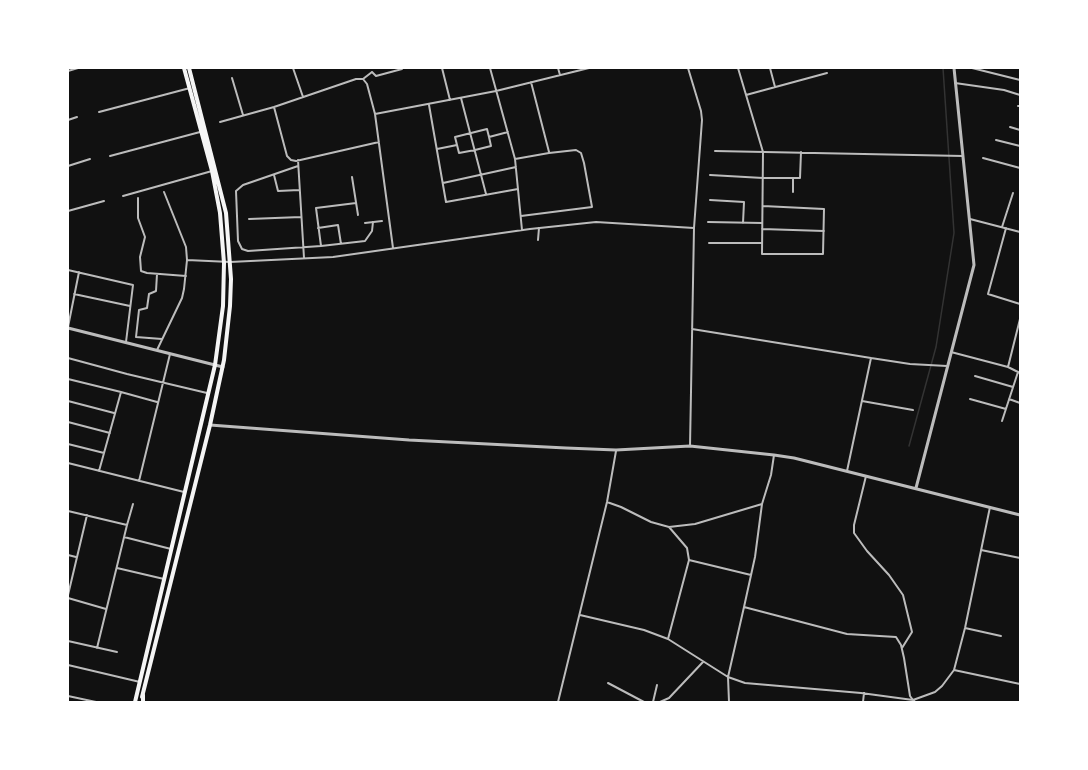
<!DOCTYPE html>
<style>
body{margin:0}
#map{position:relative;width:1088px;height:770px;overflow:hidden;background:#111;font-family:"Fira Sans Condensed",sans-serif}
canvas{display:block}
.frame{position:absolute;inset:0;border:69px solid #fff;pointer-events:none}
</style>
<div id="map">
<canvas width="1088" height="770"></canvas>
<div class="frame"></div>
</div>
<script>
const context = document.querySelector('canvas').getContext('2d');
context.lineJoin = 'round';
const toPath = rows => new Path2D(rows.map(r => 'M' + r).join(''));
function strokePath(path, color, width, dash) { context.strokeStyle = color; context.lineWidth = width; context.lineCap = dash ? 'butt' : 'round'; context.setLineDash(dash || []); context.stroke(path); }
strokePath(toPath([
 [909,446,936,347,954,233,943,68]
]), '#333', 1.5);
strokePath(toPath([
 [293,68,303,97],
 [442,68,450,100],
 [490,68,515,159,522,230],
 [558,68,560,75],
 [688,68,701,111,702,120,694,228,690,446],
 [738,68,763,152,762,254,823,254,824,209,763,206],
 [770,68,775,87],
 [972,68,1020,80],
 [68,71,78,68],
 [372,72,363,79,356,79,274,107,287,156,291,160,296,161,379,142],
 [372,72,376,76,402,69,402,68],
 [232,78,243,115],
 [363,79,367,84,375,114,393,248],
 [531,82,549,152],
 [955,83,1004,90,1020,95],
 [746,95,827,73],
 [461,98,486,194],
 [429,105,446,202,518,189],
 [1018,106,1020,106],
 [99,112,190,88],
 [375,114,496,91,589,68],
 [68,120,77,117],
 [220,122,274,107],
 [1010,127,1020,130],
 [996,140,1020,146],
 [457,145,459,153,475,150,491,146,489,137],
 [437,149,457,145,455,137,487,129,489,137,508,132],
 [715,151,963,156],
 [110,156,200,132],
 [983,158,1020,168],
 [515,159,549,153,576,150,581,153,584,163,592,207,521,216],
 [298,160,304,258],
 [68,166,90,159],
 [298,166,243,185,236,191,238,241,242,249,248,251,321,246,316,208,356,203],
 [274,175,278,191,299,190],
 [710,175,763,178,800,178,801,152],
 [352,177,358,215],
 [793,178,793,192],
 [443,183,516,167],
 [123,196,212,171],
 [138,198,138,218,145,237,140,257,141,271,147,273,186,276],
 [710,200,744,202,743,223],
 [68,211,104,201],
 [249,219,301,217],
 [970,219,1020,232],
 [708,222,762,223],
 [365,223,382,221],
 [1002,227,1013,193],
 [318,228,338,225,341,244],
 [1006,228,988,294,1020,304],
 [762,229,824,231],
 [538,240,539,228],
 [709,243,762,243],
 [321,246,365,241,372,231,373,222],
 [187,260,230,262,333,257,530,229,596,222,694,228],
 [68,270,133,285,126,342],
 [157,274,156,291,149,294,147,308,139,310,136,337,162,339],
 [74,294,130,306],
 [68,327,79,272],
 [692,329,871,358,847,471],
 [157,350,182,298,184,289,187,260,186,247,164,192],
 [951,352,1008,367,1020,373],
 [68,358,127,374,207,393],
 [871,358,910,364,947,366],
 [1008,367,1020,319],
 [975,376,1013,387],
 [68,379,121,392],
 [970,399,1006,409],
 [1009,399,1020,403],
 [68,401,114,413],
 [862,401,913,410],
 [1002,421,1018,372],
 [68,422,110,433],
 [68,444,104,453],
 [68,463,184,492],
 [99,471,121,392,157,402],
 [866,476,854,525,854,533,867,551,889,575,903,595,912,632,902,648],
 [139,481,170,354],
 [607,502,621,507,651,522,669,527,695,524,762,504],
 [68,511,127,525,97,648],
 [127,525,133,504],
 [124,537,171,549],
 [981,550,1020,558],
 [68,555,76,557],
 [689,560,751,575],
 [117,568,164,579],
 [68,595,87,515],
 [68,598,106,609],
 [744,607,755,557,762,504,771,475,774,455],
 [580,615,644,630,668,639,728,677,729,702],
 [965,628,1001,636],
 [668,639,689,560,687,548,669,527],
 [68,641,117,652],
 [68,665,140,682],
 [954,670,1020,684],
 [608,683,644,702],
 [68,696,96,702],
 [558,702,607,502,616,451],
 [653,702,657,685],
 [660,702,669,698,703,662],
 [863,702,864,693],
 [915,702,913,700,910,696,904,658,901,645,896,637,847,634,744,607,728,677,745,683,861,693,913,700,935,692,942,686,954,670,965,628,990,507]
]), '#bcbcbc', 2);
strokePath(toPath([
 [68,328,223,367],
 [210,425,409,440,566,448,616,450,690,446,774,455,794,458,1020,515],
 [916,488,974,265,954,68]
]), '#bcbcbc', 3);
strokePath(toPath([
 [142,697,210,425,224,360,230,306,231,279,226,213,189,68],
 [135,702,215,365,223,306,224,263,220,213,212,171,184,68]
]), '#f5f5f5', 4);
strokePath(toPath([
 [143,695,143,702]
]), '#f5f5f5', 4);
</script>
